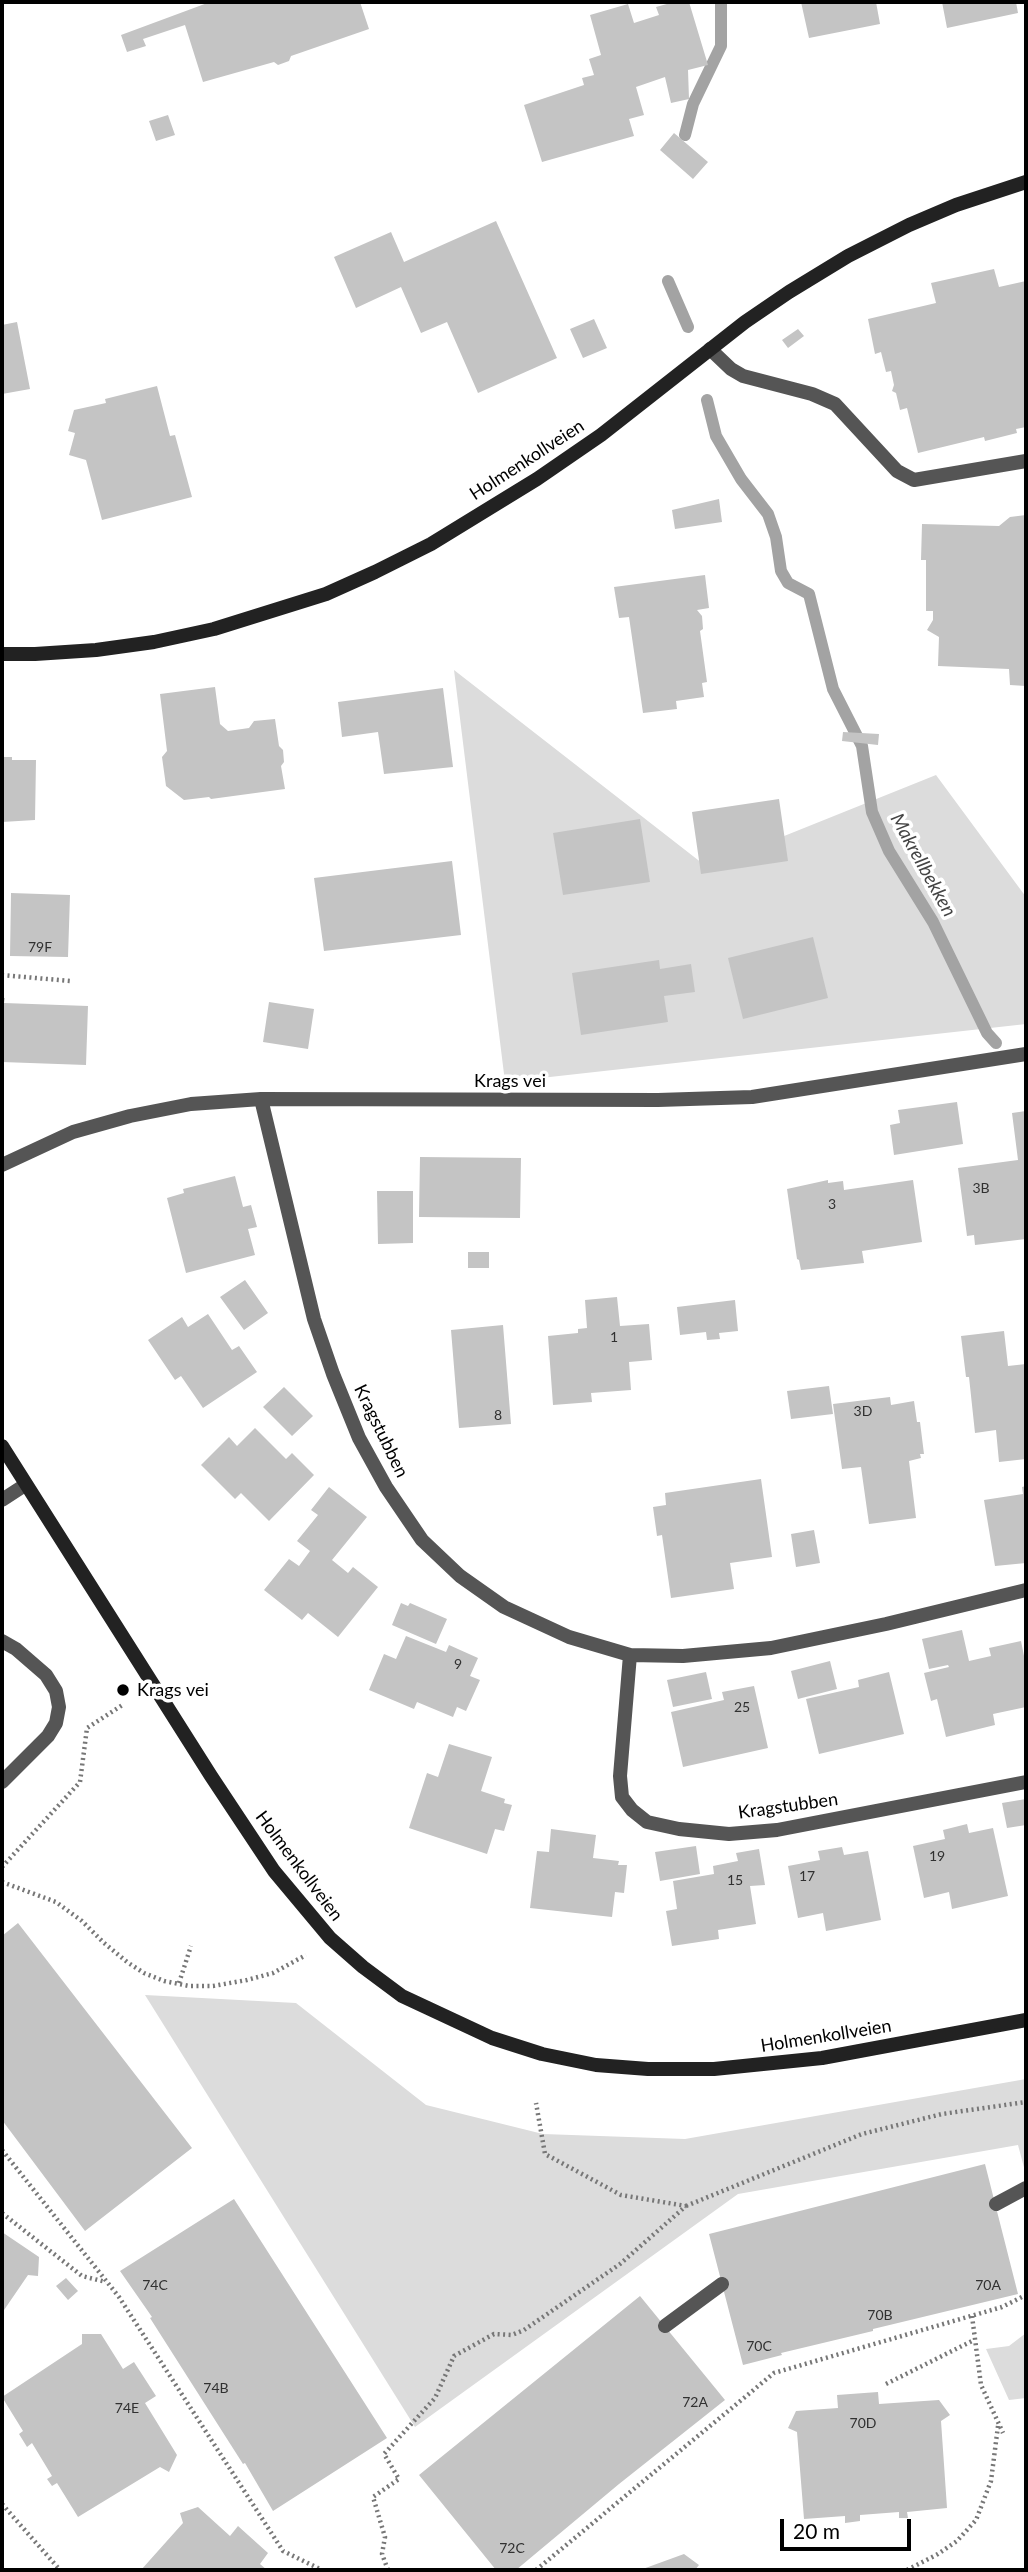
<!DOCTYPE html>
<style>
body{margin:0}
#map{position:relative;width:1028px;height:2572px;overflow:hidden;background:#fff;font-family:Lato,sans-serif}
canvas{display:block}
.frame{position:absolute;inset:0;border:4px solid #000;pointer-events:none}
.scale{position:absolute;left:780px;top:2519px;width:131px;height:32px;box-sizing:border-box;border:4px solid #000;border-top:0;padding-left:9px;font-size:21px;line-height:24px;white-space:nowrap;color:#000;-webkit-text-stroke:5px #fff;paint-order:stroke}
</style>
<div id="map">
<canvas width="1028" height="2572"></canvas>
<div class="frame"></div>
<div class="scale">20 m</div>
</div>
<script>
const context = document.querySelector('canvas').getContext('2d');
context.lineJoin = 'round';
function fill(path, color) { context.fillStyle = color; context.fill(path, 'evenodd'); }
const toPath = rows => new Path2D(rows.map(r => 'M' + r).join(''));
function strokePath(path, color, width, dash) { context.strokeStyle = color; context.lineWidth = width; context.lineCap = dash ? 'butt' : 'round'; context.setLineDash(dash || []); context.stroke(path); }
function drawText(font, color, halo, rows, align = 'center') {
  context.font = font + ' Lato,sans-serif'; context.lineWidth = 7; context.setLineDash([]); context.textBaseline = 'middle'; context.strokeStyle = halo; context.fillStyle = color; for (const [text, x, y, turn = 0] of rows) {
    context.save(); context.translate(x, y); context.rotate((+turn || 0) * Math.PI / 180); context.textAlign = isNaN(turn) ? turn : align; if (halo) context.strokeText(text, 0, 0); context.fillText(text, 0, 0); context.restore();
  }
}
fill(toPath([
 [454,670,707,867,936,775,1026,897,1026,1024,505,1082],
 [145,1995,296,2003,426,2105,543,2134,685,2139,1026,2079,1026,2175,1018,2145,738,2194,415,2427],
 [1026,2333,1026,2398,1009,2400,986,2349,1009,2346]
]), '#dcdcdc');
strokePath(toPath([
 [685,135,693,104,721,46,721,2],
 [668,281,688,327],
 [707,400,716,436,741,479,768,514,776,537,781,571,788,583,809,594,833,689,862,746,872,812,889,851,933,922,987,1033,996,1043]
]), '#a3a3a3', 12);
fill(toPath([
 [210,2,360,2,369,29,291,56,289,61,278,65,274,62,203,82,185,25,143,39,146,46,127,52,121,35],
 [674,2,689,2,708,65,688,70,689,99,671,103,665,77,636,87,644,115,629,119,634,136,542,162,524,105,584,85,582,78,594,75,589,59,601,55,590,15,628,4,634,23,659,15,656,7],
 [801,2,876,2,880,24,809,38],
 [942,2,1016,2,1018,13,947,28],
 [168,115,175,135,156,141,149,121],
 [674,133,708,162,693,179,660,150],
 [496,221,557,358,478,393,447,322,421,333,401,287,356,308,334,257,391,232,404,262],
 [994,269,999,287,1026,281,1026,427,1016,429,1017,433,985,441,984,437,918,453,907,408,900,410,896,393,892,391,894,385,891,371,886,372,881,352,875,354,868,319,936,303,931,283],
 [594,319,607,348,583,358,570,329],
 [17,322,30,389,2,394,2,325],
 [798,329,804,336,788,348,782,340],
 [157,386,170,436,175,435,192,497,102,520,86,460,69,455,75,433,68,431,74,410,106,403,105,399],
 [719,499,722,522,675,529,672,510],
 [1026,515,1026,686,1010,685,1009,669,938,666,939,637,927,630,933,620,933,611,926,611,926,560,921,560,922,524,999,526,1010,517],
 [705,575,709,608,697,610,702,616,703,629,700,631,707,682,702,683,704,697,676,701,677,709,643,713,629,617,619,618,614,587],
 [215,687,220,724,228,731,249,728,254,721,275,719,279,746,283,750,284,762,281,766,285,789,211,799,209,797,184,800,166,786,162,757,167,751,160,694],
 [443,688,453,767,384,774,378,732,342,737,338,702],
 [843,732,879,734,878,745,842,741],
 [2,757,12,757,12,760,36,760,35,820,2,822],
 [779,799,788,861,701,874,692,812],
 [640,819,650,882,563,895,553,833],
 [452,861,461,935,324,951,314,878],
 [11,893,70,895,68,957,10,956],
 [813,937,828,998,743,1019,728,958],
 [659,960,660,969,691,964,695,992,664,996,668,1022,581,1035,572,973],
 [2,998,5,998,4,1003,88,1006,86,1065,2,1062],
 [269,1002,314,1009,308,1049,263,1042],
 [957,1102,963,1144,894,1155,890,1125,900,1123,898,1110],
 [1026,1111,1026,1239,975,1245,974,1235,967,1236,958,1168,1018,1160,1012,1113],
 [420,1157,521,1158,520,1218,419,1217],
 [235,1176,243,1207,251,1205,257,1227,248,1229,255,1255,186,1273,167,1198,184,1193,183,1189],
 [828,1180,828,1183,843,1181,844,1190,913,1180,922,1242,862,1251,864,1263,801,1270,799,1260,797,1259,787,1189],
 [377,1191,413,1191,413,1243,378,1244],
 [468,1252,489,1252,489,1268,468,1268],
 [245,1280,268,1313,244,1330,220,1297],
 [617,1297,620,1326,649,1324,652,1360,629,1362,631,1390,591,1393,592,1402,553,1405,548,1336,578,1333,578,1329,587,1328,585,1300],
 [735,1300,738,1331,719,1333,720,1339,707,1340,706,1332,680,1335,677,1307],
 [208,1314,232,1350,239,1346,257,1372,203,1408,181,1376,175,1380,148,1340,182,1317,188,1327],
 [503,1325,511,1424,459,1428,451,1330],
 [1004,1331,1008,1366,1026,1364,1026,1459,999,1462,996,1430,975,1433,969,1377,966,1377,961,1336],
 [829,1386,833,1414,791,1419,787,1391],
 [284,1387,313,1416,292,1436,263,1407],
 [890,1397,891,1405,914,1401,917,1422,920,1422,924,1454,920,1454,921,1458,909,1461,916,1518,869,1524,861,1467,842,1469,833,1404],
 [255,1428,286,1459,292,1453,314,1475,269,1521,241,1493,235,1499,201,1465,229,1437,237,1446],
 [761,1479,772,1557,730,1563,734,1589,671,1598,662,1535,657,1536,653,1507,666,1505,665,1493],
 [1026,1486,1026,1563,995,1566,984,1500,1023,1494,1022,1487],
 [329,1487,367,1517,332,1560,348,1573,353,1567,378,1587,338,1637,308,1613,302,1620,264,1590,289,1559,299,1566,310,1551,297,1541,318,1515,311,1510],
 [814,1530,820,1563,796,1567,791,1534],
 [401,1603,408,1606,410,1603,447,1619,436,1644,392,1625],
 [962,1630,969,1661,991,1656,989,1648,1021,1641,1026,1666,1026,1707,993,1714,995,1725,946,1737,937,1699,931,1701,924,1673,949,1667,948,1665,929,1669,922,1639],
 [406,1636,446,1652,449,1645,478,1658,470,1676,480,1680,466,1711,457,1707,453,1717,417,1702,414,1709,369,1690,384,1654,396,1659],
 [830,1661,837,1689,798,1699,791,1671],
 [706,1672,712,1699,673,1707,667,1680],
 [889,1672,904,1734,819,1754,806,1699,859,1687,858,1680],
 [754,1686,768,1748,683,1767,671,1712,724,1700,722,1692],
 [449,1744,492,1757,481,1791,505,1799,504,1803,512,1805,504,1831,495,1829,487,1854,409,1828,427,1773,438,1777],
 [1026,1799,1026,1825,1007,1828,1002,1803],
 [967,1824,969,1833,993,1828,1008,1896,952,1909,949,1892,924,1898,913,1846,945,1839,943,1830],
 [551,1829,596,1835,593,1858,619,1861,618,1865,627,1865,624,1893,615,1892,612,1917,530,1908,537,1851,549,1852],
 [696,1846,700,1874,660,1881,655,1852],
 [842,1847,844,1855,868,1851,881,1920,826,1931,823,1913,798,1918,788,1866,820,1860,818,1851],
 [759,1849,765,1885,750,1886,756,1924,718,1930,719,1939,672,1946,666,1911,677,1909,673,1881,714,1874,713,1866,738,1861,736,1853],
 [18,1923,192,2148,85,2231,2,2120,2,1936],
 [985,2164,1018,2294,873,2329,873,2331,781,2353,782,2355,743,2365,709,2234],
 [234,2199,387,2438,273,2511,245,2463,243,2464,150,2318,152,2317,120,2271],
 [2,2232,39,2257,38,2276,28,2275,2,2313],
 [66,2278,78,2291,68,2300,56,2286],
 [640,2296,725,2400,619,2484,516,2570,496,2570,419,2475],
 [82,2334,101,2334,123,2369,134,2362,156,2396,145,2403,177,2455,169,2472,160,2467,78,2517,57,2483,52,2486,47,2479,52,2476,32,2443,27,2447,19,2434,23,2431,2,2397,82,2344],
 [878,2392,879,2404,939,2400,950,2415,941,2421,947,2508,907,2512,908,2518,899,2518,899,2512,860,2515,860,2521,845,2523,845,2516,804,2519,797,2432,788,2428,796,2411,838,2408,837,2395],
 [198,2507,230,2536,238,2526,268,2553,260,2564,267,2570,141,2570,183,2523,180,2513],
 [684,2554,699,2565,695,2570,640,2570]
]), '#c4c4c4');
strokePath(toPath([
 [2,975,70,981],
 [2,1867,80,1782,87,1728,124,1704],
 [2,1882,56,1902,82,1921,104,1943,127,1962,144,1973,164,1981,189,1986,213,1986,247,1980,273,1973,306,1955],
 [179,1983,191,1946],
 [2,2150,119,2297,283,2551,322,2570],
 [686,2206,862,2134,942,2114,1026,2102],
 [2,2213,82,2276,106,2282],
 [972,2316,981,2385,1003,2433],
 [886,2384,974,2340],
 [2,2504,60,2570],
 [388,2570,382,2554,385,2537,373,2497,399,2479,384,2454,435,2398,454,2356,494,2334,512,2335,524,2330,620,2264,686,2206,621,2195,545,2154,536,2103],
 [536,2570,774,2373,1002,2307,1026,2295],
 [907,2570,938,2554,957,2541,976,2520,991,2481,998,2426]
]), '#777', 4.5, [2, 3.5]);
strokePath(toPath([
 [710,349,731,369,743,376,812,394,835,404,897,471,914,480,1026,461],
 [996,2204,1026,2188],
 [665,2326,722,2284]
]), '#555', 14);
strokePath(toPath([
 [261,1099,314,1319,333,1374,359,1438,386,1487,422,1540,460,1576,504,1607,569,1637,630,1655,683,1656,771,1648,886,1624,1026,1590],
 [2,1165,73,1132,130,1116,191,1104,261,1099,658,1100,752,1097,1026,1054],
 [2,1500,25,1485],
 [2,1641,16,1649,46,1675,56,1691,59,1707,56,1723,48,1736,2,1782],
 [630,1655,620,1776,622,1797,632,1810,647,1822,679,1829,729,1834,777,1830,1026,1782]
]), '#555', 14);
strokePath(toPath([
 [2,654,35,654,96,650,154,642,214,629,326,594,375,572,431,544,537,479,601,435,745,322,789,292,848,256,909,225,956,205,1026,182],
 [2,1446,211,1776,274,1871,330,1938,363,1967,402,1996,492,2038,542,2054,596,2065,648,2069,714,2069,822,2058,1026,2020]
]), '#222', 14);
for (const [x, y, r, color] of [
 [123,1690,7,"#000"]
]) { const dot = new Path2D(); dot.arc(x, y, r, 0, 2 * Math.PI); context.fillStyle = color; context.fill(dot); strokePath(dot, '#fff', 2.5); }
drawText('14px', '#313131', null, [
 ["79F",40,947],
 ["3B",981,1188],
 ["3",832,1204],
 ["1",614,1337],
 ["3D",863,1411],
 ["8",498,1415],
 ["9",458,1664],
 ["25",742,1707],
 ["19",937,1856],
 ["17",807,1876],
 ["15",735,1880],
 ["74C",155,2285],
 ["70A",988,2285],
 ["70B",880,2315],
 ["70C",759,2346],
 ["74B",216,2388],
 ["72A",695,2402],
 ["74E",127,2408],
 ["70D",863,2423],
 ["72C",512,2548]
]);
drawText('18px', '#000', '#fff', [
 ["Holmenkollveien",527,460,-33],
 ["Krags vei",510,1081],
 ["Kragstubben",381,1431,64],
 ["Kragstubben",788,1806,-8],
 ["Holmenkollveien",299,1866,53],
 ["Holmenkollveien",826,2036,-9]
]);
drawText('18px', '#000', '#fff', [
 ["Krags vei",137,1690]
], 'left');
drawText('italic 19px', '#444', '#fff', [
 ["Makrellbekken",923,865,61]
]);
</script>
